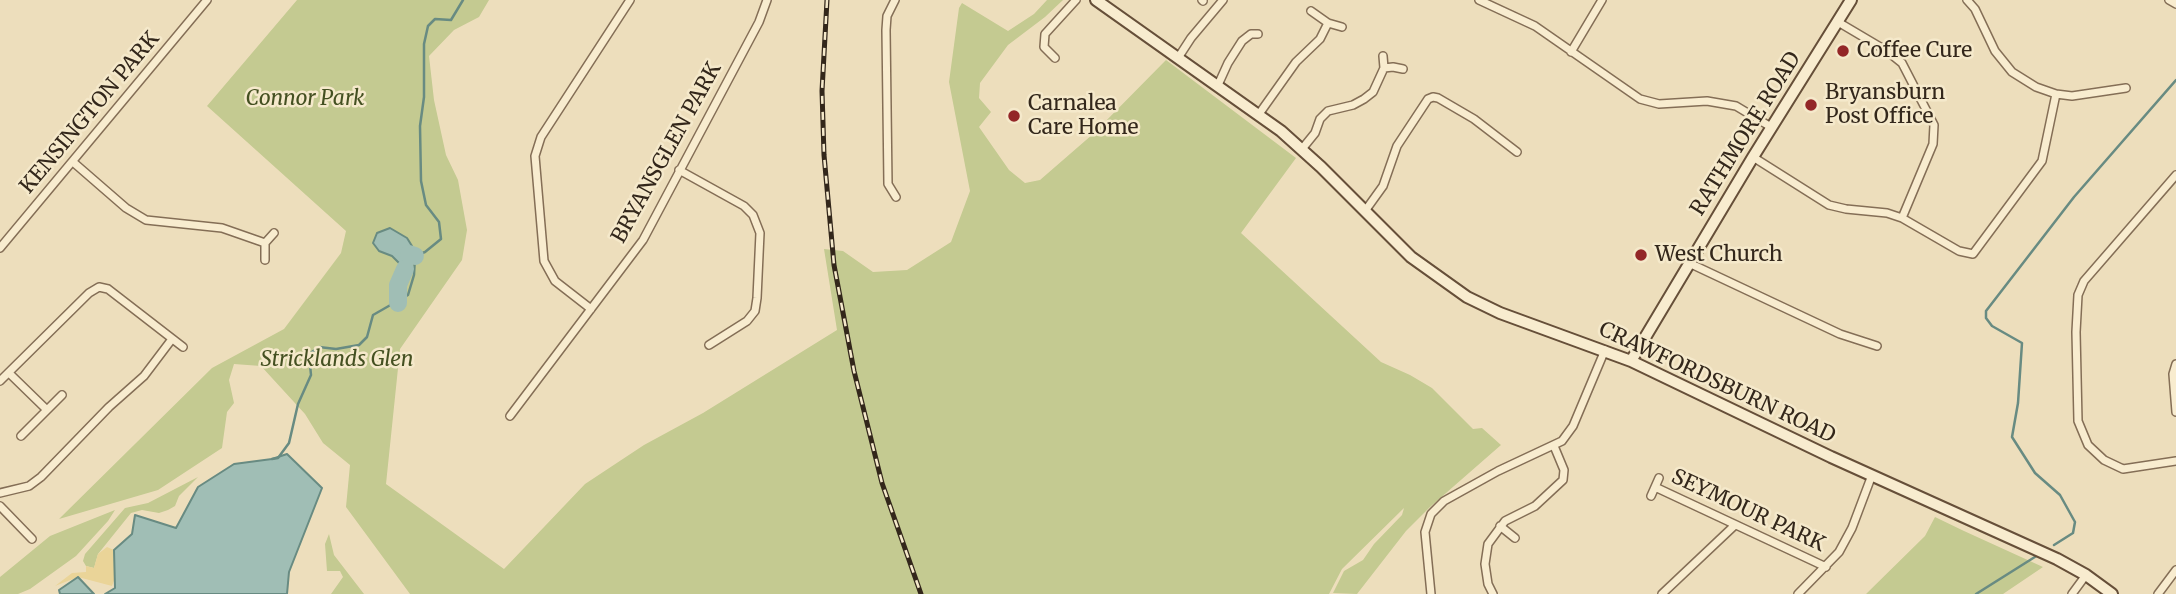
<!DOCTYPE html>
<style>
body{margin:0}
canvas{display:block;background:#eddebc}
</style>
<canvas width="2176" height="594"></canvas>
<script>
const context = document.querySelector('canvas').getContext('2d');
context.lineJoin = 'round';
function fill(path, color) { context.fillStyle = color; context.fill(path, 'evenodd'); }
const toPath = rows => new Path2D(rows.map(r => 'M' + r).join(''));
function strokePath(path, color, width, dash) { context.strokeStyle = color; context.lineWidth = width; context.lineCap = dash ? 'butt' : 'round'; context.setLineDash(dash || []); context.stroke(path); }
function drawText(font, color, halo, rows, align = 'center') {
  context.font = font + ' Merriweather,serif'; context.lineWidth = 5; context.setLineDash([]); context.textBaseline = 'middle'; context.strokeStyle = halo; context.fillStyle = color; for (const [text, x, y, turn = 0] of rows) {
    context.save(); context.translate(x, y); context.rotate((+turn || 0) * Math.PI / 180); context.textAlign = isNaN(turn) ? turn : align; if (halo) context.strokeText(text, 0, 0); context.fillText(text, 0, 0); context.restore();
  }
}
fill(toPath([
 [297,0,489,0,479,17,454,30,429,56,434,100,446,155,458,180,467,230,462,260,400,349,386,484,504,569,585,484,644,445,703,413,837,330,824,249,843,251,873,272,907,270,951,242,970,191,949,82,959,8,962,3,1008,31,1034,14,1047,0,1063,0,1045,17,1008,45,980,83,979,98,991,112,979,127,1009,170,1025,183,1040,180,1093,134,1166,60,1296,158,1241,233,1381,362,1410,375,1432,388,1473,429,1482,428,1501,445,1430,507,1406,531,1357,594,1333,593,1344,571,1363,560,1374,544,1402,515,1404,508,1342,569,1329,594,410,594,346,507,350,465,323,443,305,414,261,366,234,364,229,380,234,403,227,412,222,448,158,490,59,519,212,368,284,329,341,253,346,231,207,106],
 [198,477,179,496,175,506,168,510,159,513,142,510,131,513,98,554,94,568,86,566,83,561,85,554,125,508,148,503],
 [115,510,108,521,76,556,30,589,18,594,0,594,0,577,50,536],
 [1935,517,1964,531,2043,567,2003,594,1866,594,1925,536],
 [329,534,334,555,364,594,331,594,343,577,340,571,327,571,325,544]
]), '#c4ca91');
fill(toPath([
 [107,547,114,550,115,578,112,586,78,577,55,586,72,573,86,572,86,566,94,568,98,554]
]), '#ead498');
const water = toPath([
 [390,228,407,238,412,246,405,269,392,256,379,251,373,243,377,233,390,228],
 [287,454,322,488,289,572,287,594,105,594,115,588,114,550,132,534,135,515,176,528,198,487,234,464,272,459,287,454],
 [78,577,94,594,60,594,59,590,78,577]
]);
fill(water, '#a0beb5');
strokePath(water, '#688b82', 2);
strokePath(toPath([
 [272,459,278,458,289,443,298,404,311,375,309,354,319,347,336,349,359,345,367,337,373,315,408,295,414,275,415,256,425,252,441,239,439,222,426,205,421,181,420,126,424,97,424,44,428,26,435,19,451,20,463,0],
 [2054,545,2073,533,2075,522,2060,495,2035,473,2012,437,2018,403,2022,343,1992,326,1986,318,1986,311,2074,197,2176,80],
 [1976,594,2038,555]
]), '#688b82', 2.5);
strokePath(toPath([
 [409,254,415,256],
 [398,303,398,285,405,269]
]), '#a0beb5', 18);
const street = toPath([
 [895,0,887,16,886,30,888,184,896,197],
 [1202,0,1203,1],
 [1479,0,1535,26,1640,99,1659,104,1707,101,1736,106,1771,127],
 [1967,0,1975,9,1995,51,2012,72,2036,87,2056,94,2072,96,2126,88],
 [2169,0,2176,4],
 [1311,11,1328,23,1342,27],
 [1838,22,1887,51,1902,63,1934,125,1933,144,1902,218],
 [1571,52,1602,0],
 [1383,56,1384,68],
 [1055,58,1044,47,1045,34,1076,0],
 [1178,58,1191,38,1223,0],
 [1218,85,1228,63,1242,41,1251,34,1258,34],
 [1259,114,1296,62,1320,39,1328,23],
 [1302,149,1315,133,1320,119,1328,111,1353,105,1364,99,1373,92,1384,68,1393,67,1403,69],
 [1753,157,1829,205,1846,209,1887,213,1902,218,1959,251,1973,254,2042,161,2056,94],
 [73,162,126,208,146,220,222,228,265,243],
 [679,170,744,206,753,215,760,233,757,298,755,311,747,321,709,345],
 [2176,175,2084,281,2078,295,2076,332,2078,421,2088,445,2104,460,2123,469,2176,461],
 [1365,211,1383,186,1397,146,1428,99,1433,97,1438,98,1474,119,1517,152],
 [0,248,207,0],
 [265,260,265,243,274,233],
 [1689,263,1840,334,1877,346],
 [591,309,555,281,544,261,535,156,541,137,630,0],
 [2176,364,2173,374,2176,412],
 [9,373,47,410],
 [0,381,89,293,99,287,108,289,183,347],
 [510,416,643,240,759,22,767,0],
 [21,436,62,395],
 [1655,487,1826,567],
 [0,493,29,486,41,477,109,407,144,376,172,339],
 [1651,496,1659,478],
 [0,506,32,539],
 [1500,526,1515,538],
 [1431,594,1425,532,1431,514,1444,501,1498,471,1562,441,1573,426,1605,350],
 [1493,594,1488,584,1485,564,1488,544,1505,521,1535,506,1563,480,1564,470,1554,446],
 [1662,594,1735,525],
 [1798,594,1839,552,1852,528,1872,475],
 [2072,594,2086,575],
 [2158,594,2176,570]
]);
const secondary = toPath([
 [1096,0,1281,131,1321,167,1411,257,1467,297,1500,313,1631,361,1831,457,2057,559,2086,575,2112,594],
 [1631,361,1753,157,1851,0]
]);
strokePath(street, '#846e56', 10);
strokePath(secondary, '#664f39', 14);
strokePath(street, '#f8eccf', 7);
strokePath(secondary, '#f8eccf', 10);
const rail = toPath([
 [827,0,822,91,824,155,834,265,854,371,882,483,921,594]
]);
strokePath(rail, '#33271b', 5);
strokePath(rail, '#f5e9cb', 2.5, [8]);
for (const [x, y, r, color] of [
 [1843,51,7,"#932627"],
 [1811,105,7,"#932627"],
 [1014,116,7,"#932627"],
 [1641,255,7,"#932627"]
]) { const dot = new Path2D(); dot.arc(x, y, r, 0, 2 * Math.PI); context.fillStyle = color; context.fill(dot); strokePath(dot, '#f5e9cb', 2.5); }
drawText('21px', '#33271b', '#f5e9cb', [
 ["Coffee Cure",1857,51],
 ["Bryansburn",1825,93],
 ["Post Office",1825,117],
 ["Carnalea",1028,104],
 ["Care Home",1028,128],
 ["West Church",1655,255]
], 'left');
drawText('italic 21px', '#445021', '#f5e9cb', [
 ["Connor Park",305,99],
 ["Stricklands Glen",337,360]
]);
drawText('21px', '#33271b', '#f5e9cb', [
 ["KENSINGTON PARK",90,113,-50],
 ["RATHMORE ROAD",1746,134,-58],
 ["BRYANSGLEN PARK",667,153,-61],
 ["CRAWFORDSBURN ROAD",1717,383,25],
 ["SEYMOUR PARK",1748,511,25]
]);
</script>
